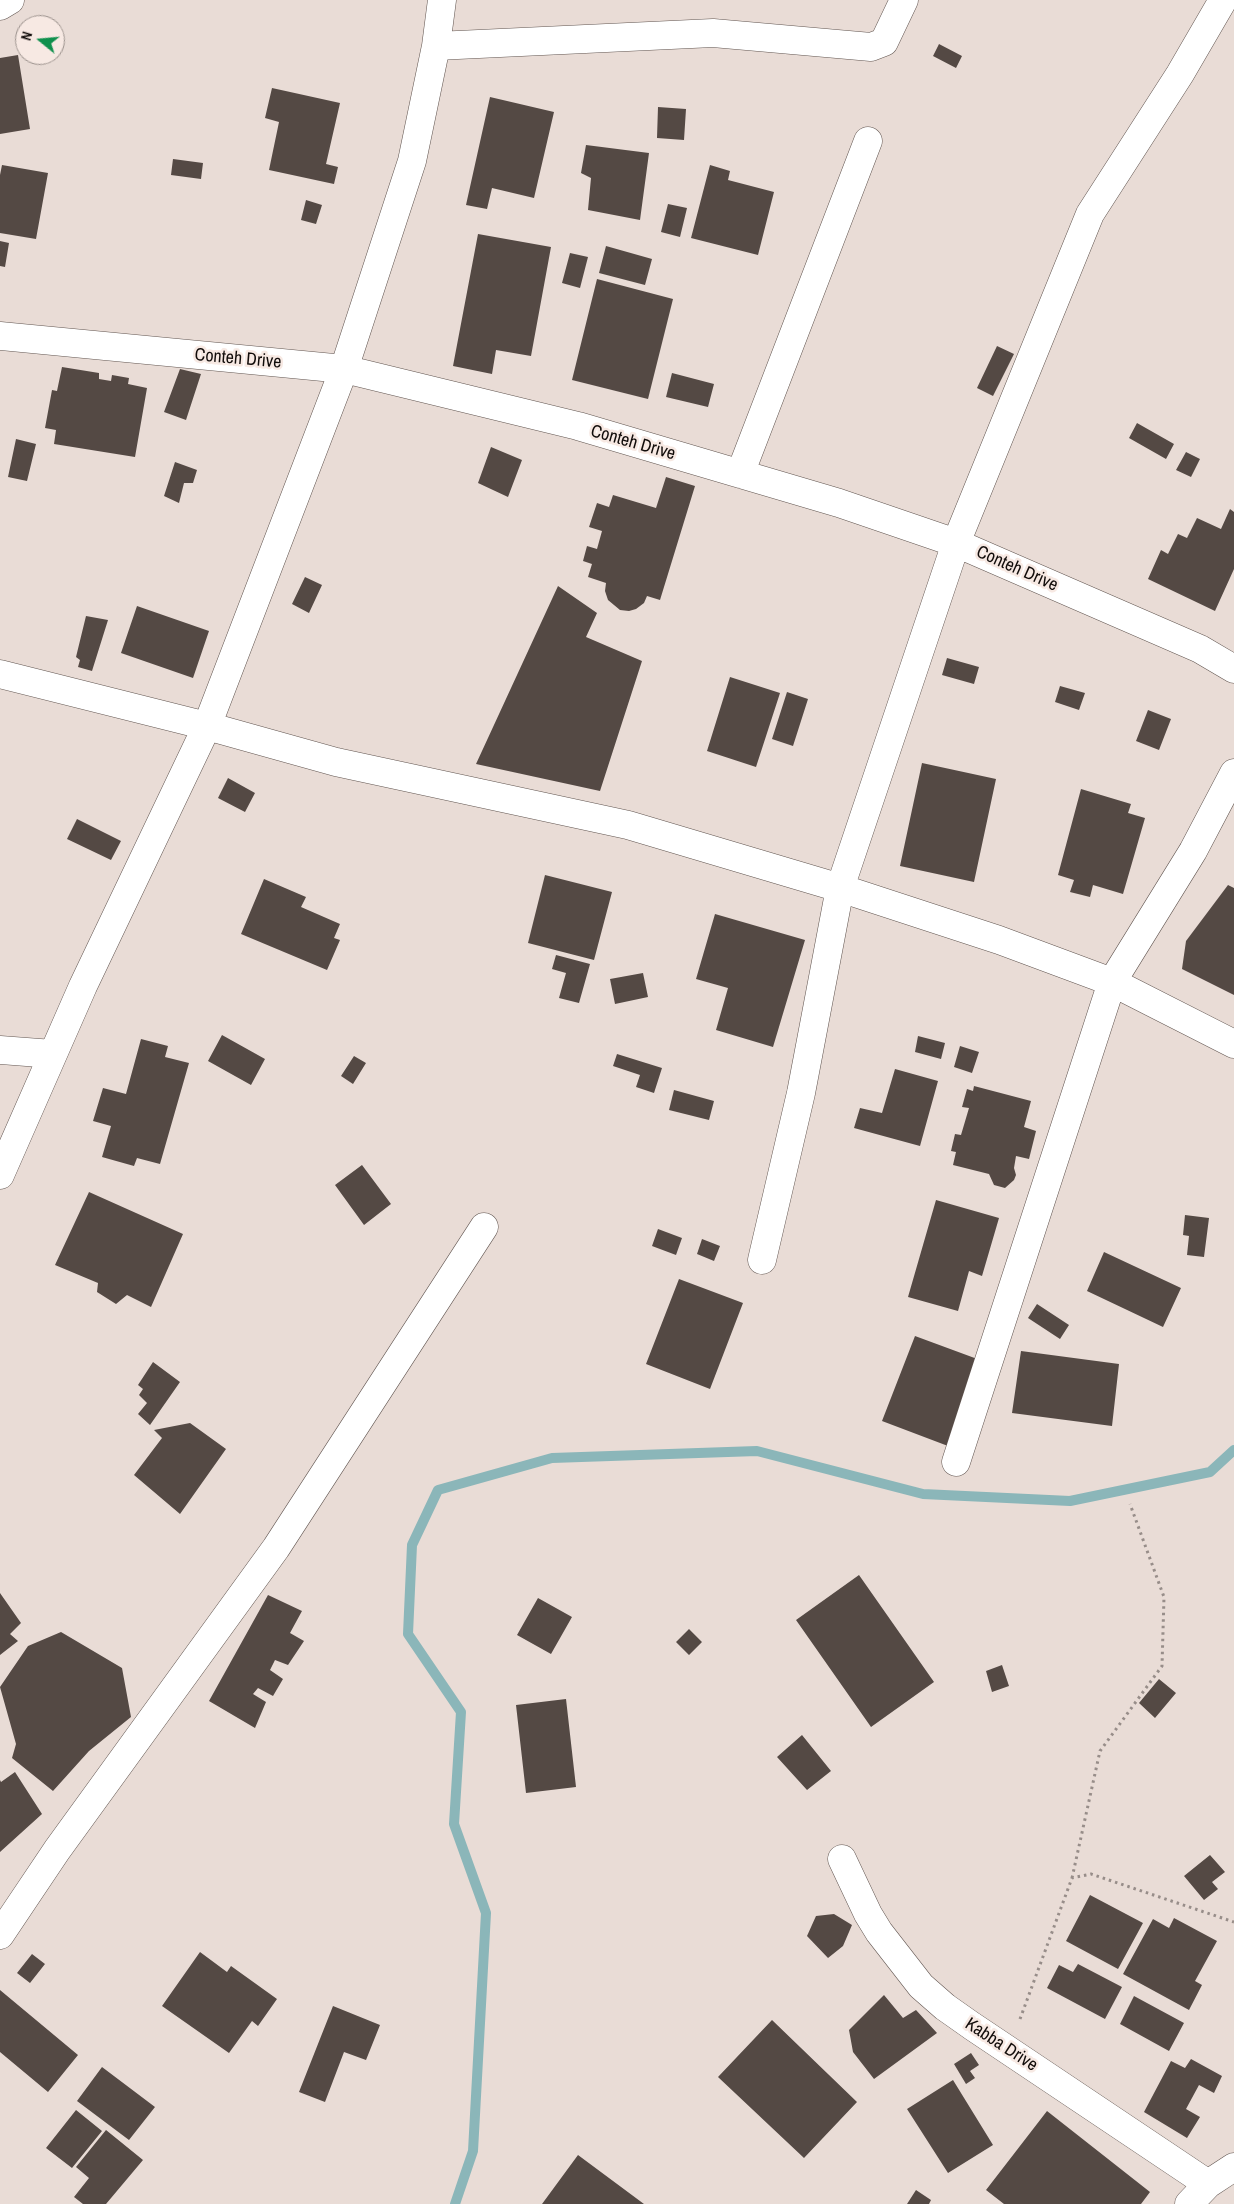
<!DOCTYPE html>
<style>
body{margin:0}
#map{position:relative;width:1234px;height:2204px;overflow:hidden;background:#e9dcd6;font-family:"Archivo Narrow",sans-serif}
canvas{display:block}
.north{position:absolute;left:15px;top:15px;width:50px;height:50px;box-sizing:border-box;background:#f7e9e3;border:1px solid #9b918c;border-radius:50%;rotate:287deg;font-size:14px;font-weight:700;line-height:20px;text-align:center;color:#110c0a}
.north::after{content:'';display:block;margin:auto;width:18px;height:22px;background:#0f904d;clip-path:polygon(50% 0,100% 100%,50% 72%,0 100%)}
</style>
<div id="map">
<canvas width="1234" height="2204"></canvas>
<div class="north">N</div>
</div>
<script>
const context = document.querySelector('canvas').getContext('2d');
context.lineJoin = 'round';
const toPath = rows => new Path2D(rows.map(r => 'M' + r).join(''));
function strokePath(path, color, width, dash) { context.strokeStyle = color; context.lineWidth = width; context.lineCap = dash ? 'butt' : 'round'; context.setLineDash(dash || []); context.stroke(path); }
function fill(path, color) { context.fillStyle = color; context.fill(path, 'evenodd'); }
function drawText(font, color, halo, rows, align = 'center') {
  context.font = font + ' "Archivo Narrow",sans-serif'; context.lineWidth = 5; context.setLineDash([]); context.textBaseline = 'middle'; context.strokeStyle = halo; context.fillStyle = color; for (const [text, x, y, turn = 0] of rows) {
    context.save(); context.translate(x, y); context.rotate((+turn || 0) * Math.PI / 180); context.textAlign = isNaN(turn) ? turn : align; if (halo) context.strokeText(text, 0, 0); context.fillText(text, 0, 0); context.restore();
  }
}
strokePath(toPath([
 [455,2204,473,2151,486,1913,454,1824,461,1712,408,1634,412,1545,438,1490,552,1458,757,1451,923,1494,1070,1501,1210,1472,1234,1450]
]), '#8bb6b9', 10);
fill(toPath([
 [939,44,962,56,956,68,933,56],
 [18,55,30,129,0,134,0,58],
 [272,88,340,103,326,164,338,167,334,184,269,170,279,122,265,118],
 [490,97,554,112,534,198,492,188,487,209,466,205],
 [658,107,686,109,684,140,657,138],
 [586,145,649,153,640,220,588,210,591,178,581,173],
 [173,159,203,163,201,179,171,175],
 [2,165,48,173,36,239,0,233,0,175],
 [710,165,730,171,728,180,774,192,758,255,691,238],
 [306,200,322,205,316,224,301,220],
 [668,204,687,208,680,237,661,232],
 [478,234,551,247,531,356,496,350,492,374,453,366],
 [0,241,9,243,5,267,0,266],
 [606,246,652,259,645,285,599,273],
 [570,253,588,257,580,288,562,283],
 [597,279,673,299,648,399,572,380],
 [997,346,1014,354,993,396,977,388],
 [62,367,99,373,99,379,111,381,112,375,129,378,128,384,147,388,135,457,54,444,56,430,45,428,52,390,57,391],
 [180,369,201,374,186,420,164,412],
 [672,373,714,384,708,407,666,397],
 [1137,423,1174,444,1166,459,1129,438],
 [16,439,36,444,27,481,8,477],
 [491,447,522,460,508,497,478,483],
 [1186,452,1200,459,1191,477,1176,470],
 [175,462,197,470,193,483,184,483,179,503,164,496],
 [666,477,695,486,660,600,647,596,644,603,636,609,629,611,620,610,608,600,605,591,606,583,588,577,592,564,583,561,587,546,597,549,602,531,589,527,597,503,609,507,613,495,656,508],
 [1230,509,1234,512,1234,569,1215,611,1148,579,1161,550,1168,554,1178,534,1187,538,1197,518,1221,529],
 [305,577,322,585,309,613,292,604],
 [558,586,597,613,586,637,642,661,600,791,476,764],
 [137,606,209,631,193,678,121,653],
 [86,616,108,620,92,671,78,667,80,660,76,657],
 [947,658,979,667,974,684,942,675],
 [730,677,780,693,756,767,707,751],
 [1060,686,1085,693,1079,710,1055,702],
 [787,692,808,699,793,746,772,739],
 [1148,710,1171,719,1159,750,1136,741],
 [922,763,996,779,974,882,900,866],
 [228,778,255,793,245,812,218,798],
 [1081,789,1131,804,1128,813,1145,818,1123,894,1093,885,1090,897,1070,892,1074,880,1058,875],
 [77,819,121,841,111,860,67,839],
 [545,875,612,892,594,960,528,943],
 [264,879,306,897,301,907,340,924,334,938,340,940,327,970,241,934],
 [1228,885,1234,888,1234,995,1182,969,1186,941],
 [715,914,805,940,773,1047,716,1030,728,988,696,979],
 [556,955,590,964,579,1003,559,998,566,973,552,969],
 [643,973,648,997,615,1004,610,979],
 [222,1035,265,1059,251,1085,208,1061],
 [918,1036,945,1043,941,1059,915,1052],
 [141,1039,168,1046,165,1057,189,1063,160,1164,137,1158,134,1166,102,1157,111,1126,93,1121,103,1088,126,1094],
 [960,1046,979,1052,972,1073,954,1067],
 [617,1054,662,1068,654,1093,636,1087,640,1075,613,1066],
 [354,1056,366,1063,353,1084,341,1076],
 [895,1069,938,1081,920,1146,854,1128,860,1108,882,1113],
 [974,1086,1031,1101,1024,1127,1036,1131,1029,1159,1016,1156,1014,1168,1016,1175,1014,1180,1005,1188,994,1185,989,1174,953,1165,956,1152,951,1151,955,1134,961,1135,969,1108,962,1107,967,1089,973,1091],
 [674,1090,714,1101,709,1120,669,1110],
 [362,1165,391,1204,364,1225,335,1185],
 [89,1192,183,1234,151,1307,127,1295,116,1304,97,1292,98,1283,55,1265],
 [936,1200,999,1218,982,1276,969,1271,958,1311,908,1297],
 [1185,1215,1209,1218,1204,1257,1187,1255,1189,1236,1183,1235],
 [658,1229,682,1238,676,1255,652,1246],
 [702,1239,720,1246,714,1261,697,1254],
 [1104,1252,1181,1288,1163,1327,1087,1291],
 [679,1279,743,1303,710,1389,646,1364],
 [1037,1304,1069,1325,1060,1339,1028,1318],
 [915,1336,980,1360,948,1446,882,1421],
 [1021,1351,1119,1364,1112,1426,1012,1413],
 [153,1362,180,1382,150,1425,138,1414,147,1403,139,1395,143,1389,138,1385],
 [190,1423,226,1449,180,1514,134,1475,162,1438,154,1430],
 [859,1575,934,1682,871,1727,796,1620],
 [0,1593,21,1623,10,1634,18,1641,0,1655],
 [268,1595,302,1611,290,1633,304,1641,288,1665,275,1660,270,1670,283,1679,273,1696,258,1688,253,1694,266,1702,255,1728,209,1701],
 [538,1598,572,1617,551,1654,517,1635],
 [689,1629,702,1642,689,1655,676,1642],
 [61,1632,122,1668,131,1717,89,1751,53,1791,12,1758,16,1744,0,1687,28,1646],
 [1002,1665,1009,1686,992,1692,986,1671],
 [1159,1679,1176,1693,1155,1718,1139,1703],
 [566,1699,576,1787,526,1793,516,1705],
 [802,1735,831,1771,807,1790,777,1757],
 [15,1772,42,1814,0,1852,0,1780,1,1782],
 [1210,1855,1225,1872,1212,1882,1218,1889,1204,1900,1184,1876],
 [1090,1895,1143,1923,1118,1969,1066,1941],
 [834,1914,852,1925,843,1946,828,1958,807,1936,816,1916],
 [1174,1918,1217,1941,1195,1981,1202,1985,1189,2010,1123,1974,1153,1919,1169,1928],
 [200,1952,227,1972,231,1966,277,1999,258,2026,252,2021,229,2053,162,2006],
 [32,1954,45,1964,30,1983,17,1973],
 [1078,1964,1122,1987,1105,2019,1047,1988,1059,1965,1073,1972],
 [0,1990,78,2055,48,2092,0,2052],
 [884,1995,903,2018,916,2010,937,2033,874,2079,853,2052,849,2030],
 [1134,1996,1184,2023,1169,2051,1120,2024],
 [333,2006,380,2025,366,2060,344,2052,325,2102,299,2092],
 [772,2020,857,2102,804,2158,718,2077],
 [971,2053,979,2065,970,2071,975,2078,966,2084,954,2064],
 [1191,2059,1222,2076,1214,2093,1199,2085,1186,2109,1200,2117,1187,2138,1144,2112,1171,2061,1185,2068],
 [102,2067,155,2107,129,2140,77,2101],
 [953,2080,993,2145,948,2173,907,2109],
 [76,2110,102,2131,72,2168,46,2148],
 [1047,2111,1150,2192,1141,2204,1004,2204,986,2190],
 [106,2130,143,2160,106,2204,83,2204,74,2197,89,2178,76,2167],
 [578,2155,644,2204,542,2204],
 [916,2190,931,2200,929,2204,907,2204]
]), '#544944');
const minor = toPath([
 [0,6,10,0],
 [436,46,713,33,871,47,884,42,904,0],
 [0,336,344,369,578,426,839,503,956,543,1200,649,1234,669],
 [740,474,868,141],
 [0,674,207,726,336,762,628,825,840,888,999,940,1112,982,1234,1044],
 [0,1050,53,1054],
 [0,1175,83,986,207,726,344,369,412,161,436,46,442,0],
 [762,1260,801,1093,840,888,956,543,1090,214,1180,74,1223,0],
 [956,1462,1112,982,1193,851,1234,773],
 [842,1859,868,1914,879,1932,921,1986,945,2007,972,2026,1208,2184],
 [0,1935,57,1850,276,1548,484,1227],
 [1189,2204,1208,2184,1234,2167]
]);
strokePath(minor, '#625651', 29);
strokePath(toPath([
 [1072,1878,1100,1751,1162,1666,1164,1597,1130,1504],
 [1020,2019,1072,1878,1091,1874,1234,1922]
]), '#978d89', 3, [2.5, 4]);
strokePath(minor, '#fff', 28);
drawText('18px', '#110c0a', '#f7e9e3', [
 ["Conteh Drive",238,359,5],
 ["Conteh Drive",633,443,16],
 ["Conteh Drive",1017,569,24],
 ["Kabba Drive",1001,2045,33]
]);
</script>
